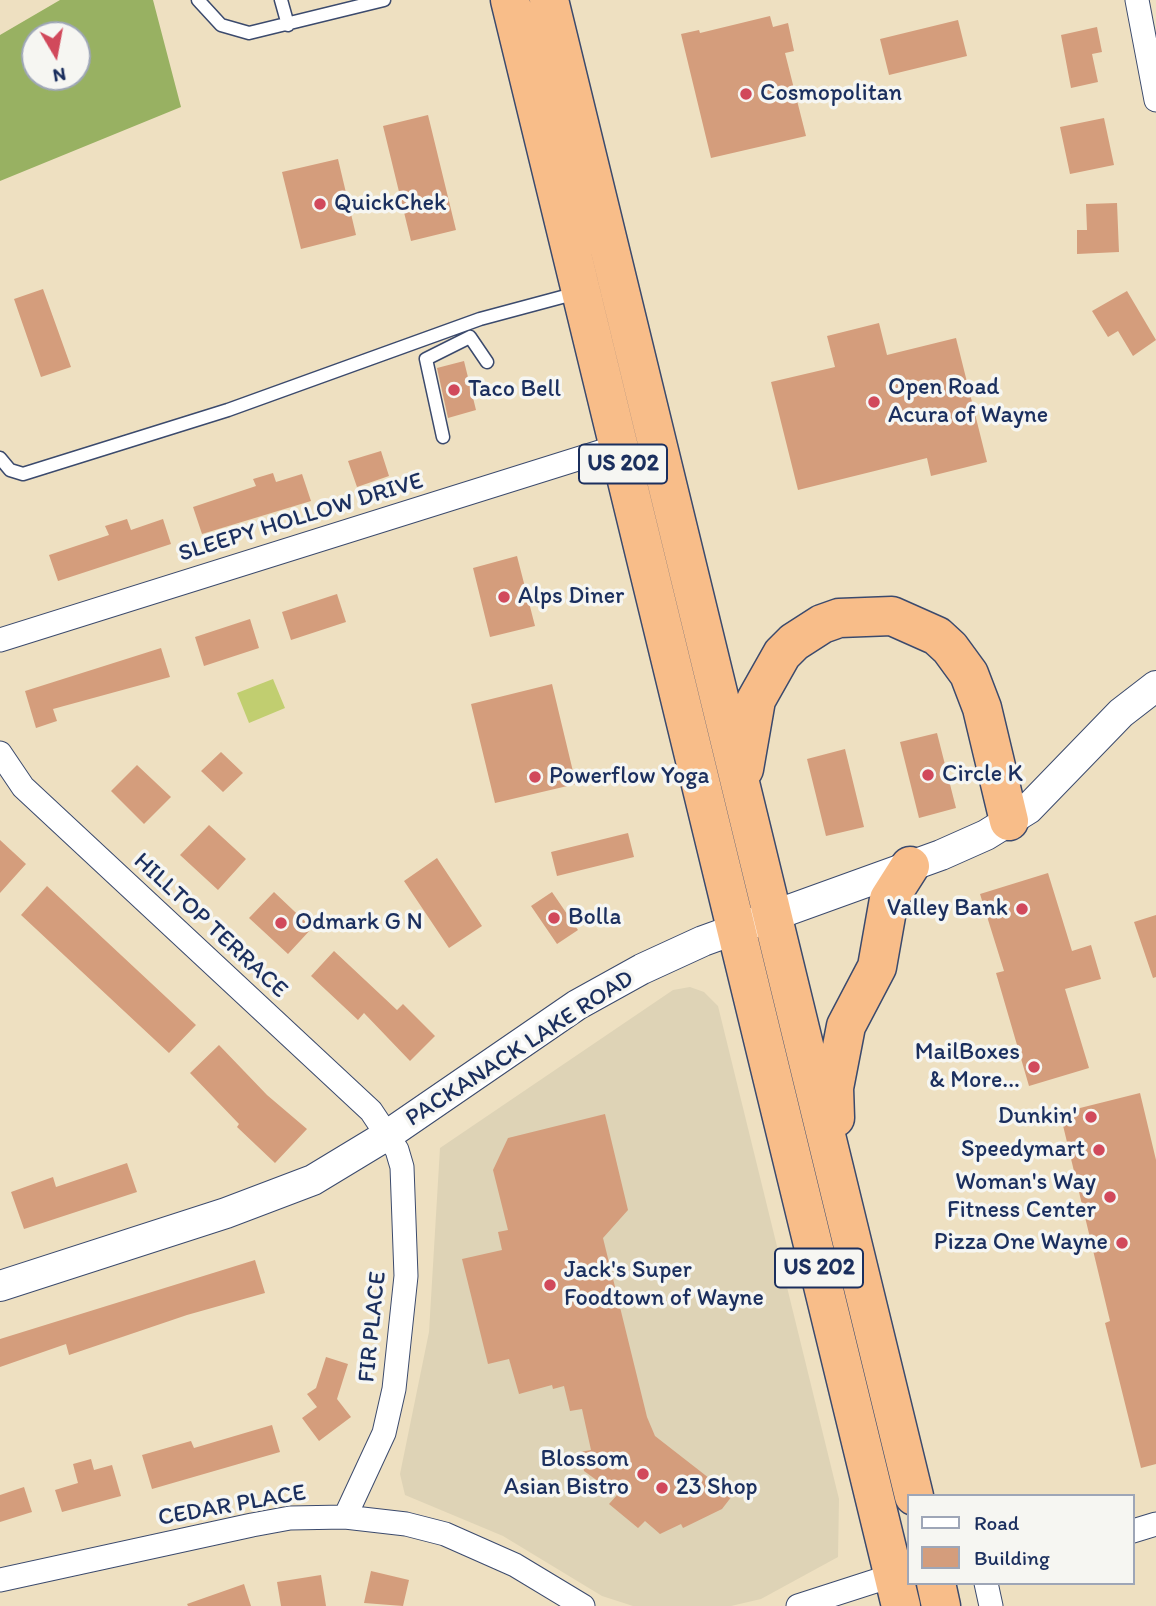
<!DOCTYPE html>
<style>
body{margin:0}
#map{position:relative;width:1156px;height:1606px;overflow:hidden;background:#eee0c1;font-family:Itim,sans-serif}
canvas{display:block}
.legend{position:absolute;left:907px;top:1494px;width:228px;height:91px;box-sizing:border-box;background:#f6f6f2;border:2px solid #9ea6b7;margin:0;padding:9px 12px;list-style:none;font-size:21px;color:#1b2f5e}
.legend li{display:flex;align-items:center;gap:14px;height:35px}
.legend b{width:35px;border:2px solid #9ea6b7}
.north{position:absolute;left:21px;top:21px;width:70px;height:70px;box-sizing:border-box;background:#f6f6f2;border:2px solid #9ea6b7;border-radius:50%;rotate:170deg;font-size:19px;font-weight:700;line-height:28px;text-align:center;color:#1b2f5e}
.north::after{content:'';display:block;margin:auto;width:24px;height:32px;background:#d1495b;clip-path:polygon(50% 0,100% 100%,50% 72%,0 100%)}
</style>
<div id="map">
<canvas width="1156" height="1606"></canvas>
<ul class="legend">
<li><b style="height:9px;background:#fff"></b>Road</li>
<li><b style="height:19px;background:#d49d7c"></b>Building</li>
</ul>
<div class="north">N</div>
</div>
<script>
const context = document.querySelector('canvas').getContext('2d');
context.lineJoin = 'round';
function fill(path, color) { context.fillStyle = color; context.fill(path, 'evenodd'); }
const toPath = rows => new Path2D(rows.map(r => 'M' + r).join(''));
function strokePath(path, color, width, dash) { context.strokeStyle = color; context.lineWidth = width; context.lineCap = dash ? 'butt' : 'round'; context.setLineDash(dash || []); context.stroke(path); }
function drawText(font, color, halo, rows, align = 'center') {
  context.font = font + ' Itim,sans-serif'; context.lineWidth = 7; context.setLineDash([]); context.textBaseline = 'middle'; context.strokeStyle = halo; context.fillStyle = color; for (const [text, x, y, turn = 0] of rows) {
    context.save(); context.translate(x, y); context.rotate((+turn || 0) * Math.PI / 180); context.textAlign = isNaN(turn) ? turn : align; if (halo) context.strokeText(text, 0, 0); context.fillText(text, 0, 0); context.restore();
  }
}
fill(toPath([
 [690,987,704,992,718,1006,839,1499,838,1557,761,1599,731,1606,633,1606,602,1596,503,1536,405,1495,400,1474,429,1332,440,1148,673,990]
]), '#ded3b6');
fill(toPath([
 [273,679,285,708,249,723,237,693]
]), '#c1ce70');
fill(toPath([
 [60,0,153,0,181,107,0,181,0,35],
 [35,35,77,35,77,77,35,77]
]), '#98b162');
fill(toPath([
 [770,16,773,27,788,23,794,51,785,53,806,136,711,158,681,34,699,30,700,33],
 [958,20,967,56,889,75,880,39],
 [1097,27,1102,52,1092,54,1098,82,1071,88,1061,35],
 [428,115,456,230,411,241,383,126],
 [1104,118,1114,165,1070,174,1060,127],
 [338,159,356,235,301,249,282,172],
 [1117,203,1119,252,1077,254,1077,230,1087,230,1086,204],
 [43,289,71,367,41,377,14,299],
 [1127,291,1156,340,1133,356,1118,331,1108,337,1092,311],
 [879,323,887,355,956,338,987,462,931,476,927,458,798,490,771,382,835,367,827,336],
 [464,361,476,410,448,418,437,368],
 [381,451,389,476,357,487,348,461],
 [273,473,276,482,302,474,311,501,202,534,193,507,256,486,253,479],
 [127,519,131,530,163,519,171,544,58,581,49,555,109,535,105,526],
 [517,556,535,626,490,637,473,568],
 [337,594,346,622,291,640,282,612],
 [250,619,259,648,204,666,195,637],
 [161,648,170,677,53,709,57,721,36,728,25,691],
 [552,684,576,784,495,803,471,704],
 [937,733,956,808,919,818,900,742],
 [845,749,864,827,826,836,807,759],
 [221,752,243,773,223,792,201,771],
 [137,765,171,797,144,824,111,791],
 [209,825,246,859,218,890,180,855],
 [628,833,634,857,557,876,551,852],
 [0,840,26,864,0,893],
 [437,858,482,926,449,948,404,881],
 [1048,873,1072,951,1091,945,1101,979,1065,989,1089,1068,1029,1086,996,973,1004,971,980,894],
 [47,886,196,1025,169,1053,21,915],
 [274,892,312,928,288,954,249,918],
 [552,892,578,930,557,944,531,906],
 [1156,915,1156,977,1153,978,1134,922],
 [334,951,397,1010,403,1004,435,1036,410,1061,364,1013,358,1020,311,976],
 [219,1045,267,1095,307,1129,275,1163,237,1127,239,1124,190,1073],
 [1140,1093,1156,1160,1156,1464,1141,1468,1105,1323,1110,1321,1060,1113],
 [605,1114,628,1210,603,1238,647,1417,655,1436,732,1496,722,1509,683,1528,681,1524,660,1534,645,1521,638,1528,609,1504,617,1495,584,1471,580,1452,591,1450,582,1409,570,1411,564,1386,553,1389,552,1385,519,1394,509,1359,488,1364,462,1259,502,1250,498,1232,508,1230,493,1170,508,1138],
 [127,1163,137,1192,24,1229,11,1192,53,1177,56,1187],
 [255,1260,265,1293,187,1315,69,1355,66,1344,0,1367,0,1339],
 [326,1357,348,1364,337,1399,351,1417,319,1441,302,1418,317,1407,307,1394,316,1388],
 [272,1425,280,1452,152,1489,142,1455,191,1441,194,1448],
 [91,1459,94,1470,112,1465,121,1496,62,1512,55,1490,78,1483,73,1464],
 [24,1487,32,1512,0,1522,0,1495],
 [371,1571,409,1580,403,1606,364,1603],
 [321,1575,326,1606,281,1606,277,1582],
 [244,1584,251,1606,188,1606,187,1604]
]), '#d49d7c');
const service = toPath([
 [198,0,221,25,249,33,384,0],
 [281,0,288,25],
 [443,437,426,359,470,337,487,362],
 [0,458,10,470,23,474,228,410,480,319,577,293]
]);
const minor = toPath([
 [1137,0,1156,100],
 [0,640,619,446],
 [0,753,23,787,371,1111,397,1150,402,1167,406,1276,394,1389,384,1433,345,1517],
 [1133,1531,1156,1524],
 [0,1580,252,1525,290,1518,345,1517,406,1524,445,1534,515,1565,583,1606],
 [986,1583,991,1606],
 [798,1606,894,1575]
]);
const tertiary = toPath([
 [0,1286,226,1213,313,1180,389,1134,577,1005,642,969,703,941,941,855,986,835,1028,809,1121,713,1156,686]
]);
const trunk = toPath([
 [510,0,901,1606],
 [549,0,914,1496],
 [744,769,756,700,782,654,794,642,822,624,839,618,892,616,937,636,950,648,969,674,982,708,1009,821],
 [835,1118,834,1088,846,1026,877,967,889,899,910,866],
 [936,1583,941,1606]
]);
strokePath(service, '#3b4a6d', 15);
strokePath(minor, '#3b4a6d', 25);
strokePath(tertiary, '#3b4a6d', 32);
strokePath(trunk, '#3b4a6d', 41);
strokePath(service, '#fff', 12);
strokePath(minor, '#fff', 23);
strokePath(tertiary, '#fff', 30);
strokePath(trunk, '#f8bd89', 38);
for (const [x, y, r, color] of [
 [746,94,7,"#d1495b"],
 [320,204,7,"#d1495b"],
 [454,390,7,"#d1495b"],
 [874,402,7,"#d1495b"],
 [504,597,7,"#d1495b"],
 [928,775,7,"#d1495b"],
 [535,777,7,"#d1495b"],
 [1022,909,7,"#d1495b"],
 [554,918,7,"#d1495b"],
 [281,923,7,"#d1495b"],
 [1034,1067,7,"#d1495b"],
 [1091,1117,7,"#d1495b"],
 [1099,1150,7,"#d1495b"],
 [1110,1197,7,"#d1495b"],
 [1122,1243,7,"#d1495b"],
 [550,1285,7,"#d1495b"],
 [643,1474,7,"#d1495b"],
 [662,1488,7,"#d1495b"]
]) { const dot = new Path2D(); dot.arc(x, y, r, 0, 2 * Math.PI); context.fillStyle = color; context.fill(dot); strokePath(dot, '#f6f6f2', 2.5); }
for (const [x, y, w] of [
 [623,464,88],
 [819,1268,88]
]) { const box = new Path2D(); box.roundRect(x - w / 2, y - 19.5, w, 39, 5); context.fillStyle = '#f6f6f2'; context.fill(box); strokePath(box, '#1b2f5e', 2); }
drawText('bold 23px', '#1b2f5e', null, [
 ["US 202",623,464],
 ["US 202",819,1268]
]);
drawText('24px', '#1b2f5e', '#f6f6f2', [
 ["Cosmopolitan",760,94],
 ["QuickChek",334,204],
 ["Open Road",888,388],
 ["Acura of Wayne",888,416],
 ["Taco Bell",468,390],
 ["Alps Diner",518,597],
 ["Circle K",942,775],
 ["Powerflow Yoga",549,777],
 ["Valley Bank",1008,909,"right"],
 ["Bolla",568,918],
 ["Odmark G N",295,923],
 ["MailBoxes",1020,1053,"right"],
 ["& More...",1020,1081,"right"],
 ["Dunkin'",1077,1117,"right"],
 ["Speedymart",1085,1150,"right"],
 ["Woman's Way",1096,1183,"right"],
 ["Fitness Center",1096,1211,"right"],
 ["Pizza One Wayne",1108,1243,"right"],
 ["Jack's Super",564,1271],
 ["Foodtown of Wayne",564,1299],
 ["Blossom",629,1460,"right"],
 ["Asian Bistro",629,1488,"right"],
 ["23 Shop",676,1488]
], 'left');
drawText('24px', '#1b2f5e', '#f6f6f2', [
 ["SLEEPY HOLLOW DRIVE",301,518,-17],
 ["HILLTOP TERRACE",210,926,43],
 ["PACKANACK LAKE ROAD",520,1049,-33],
 ["FIR PLACE",373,1327,-84],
 ["CEDAR PLACE",232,1506,-10]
]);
</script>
